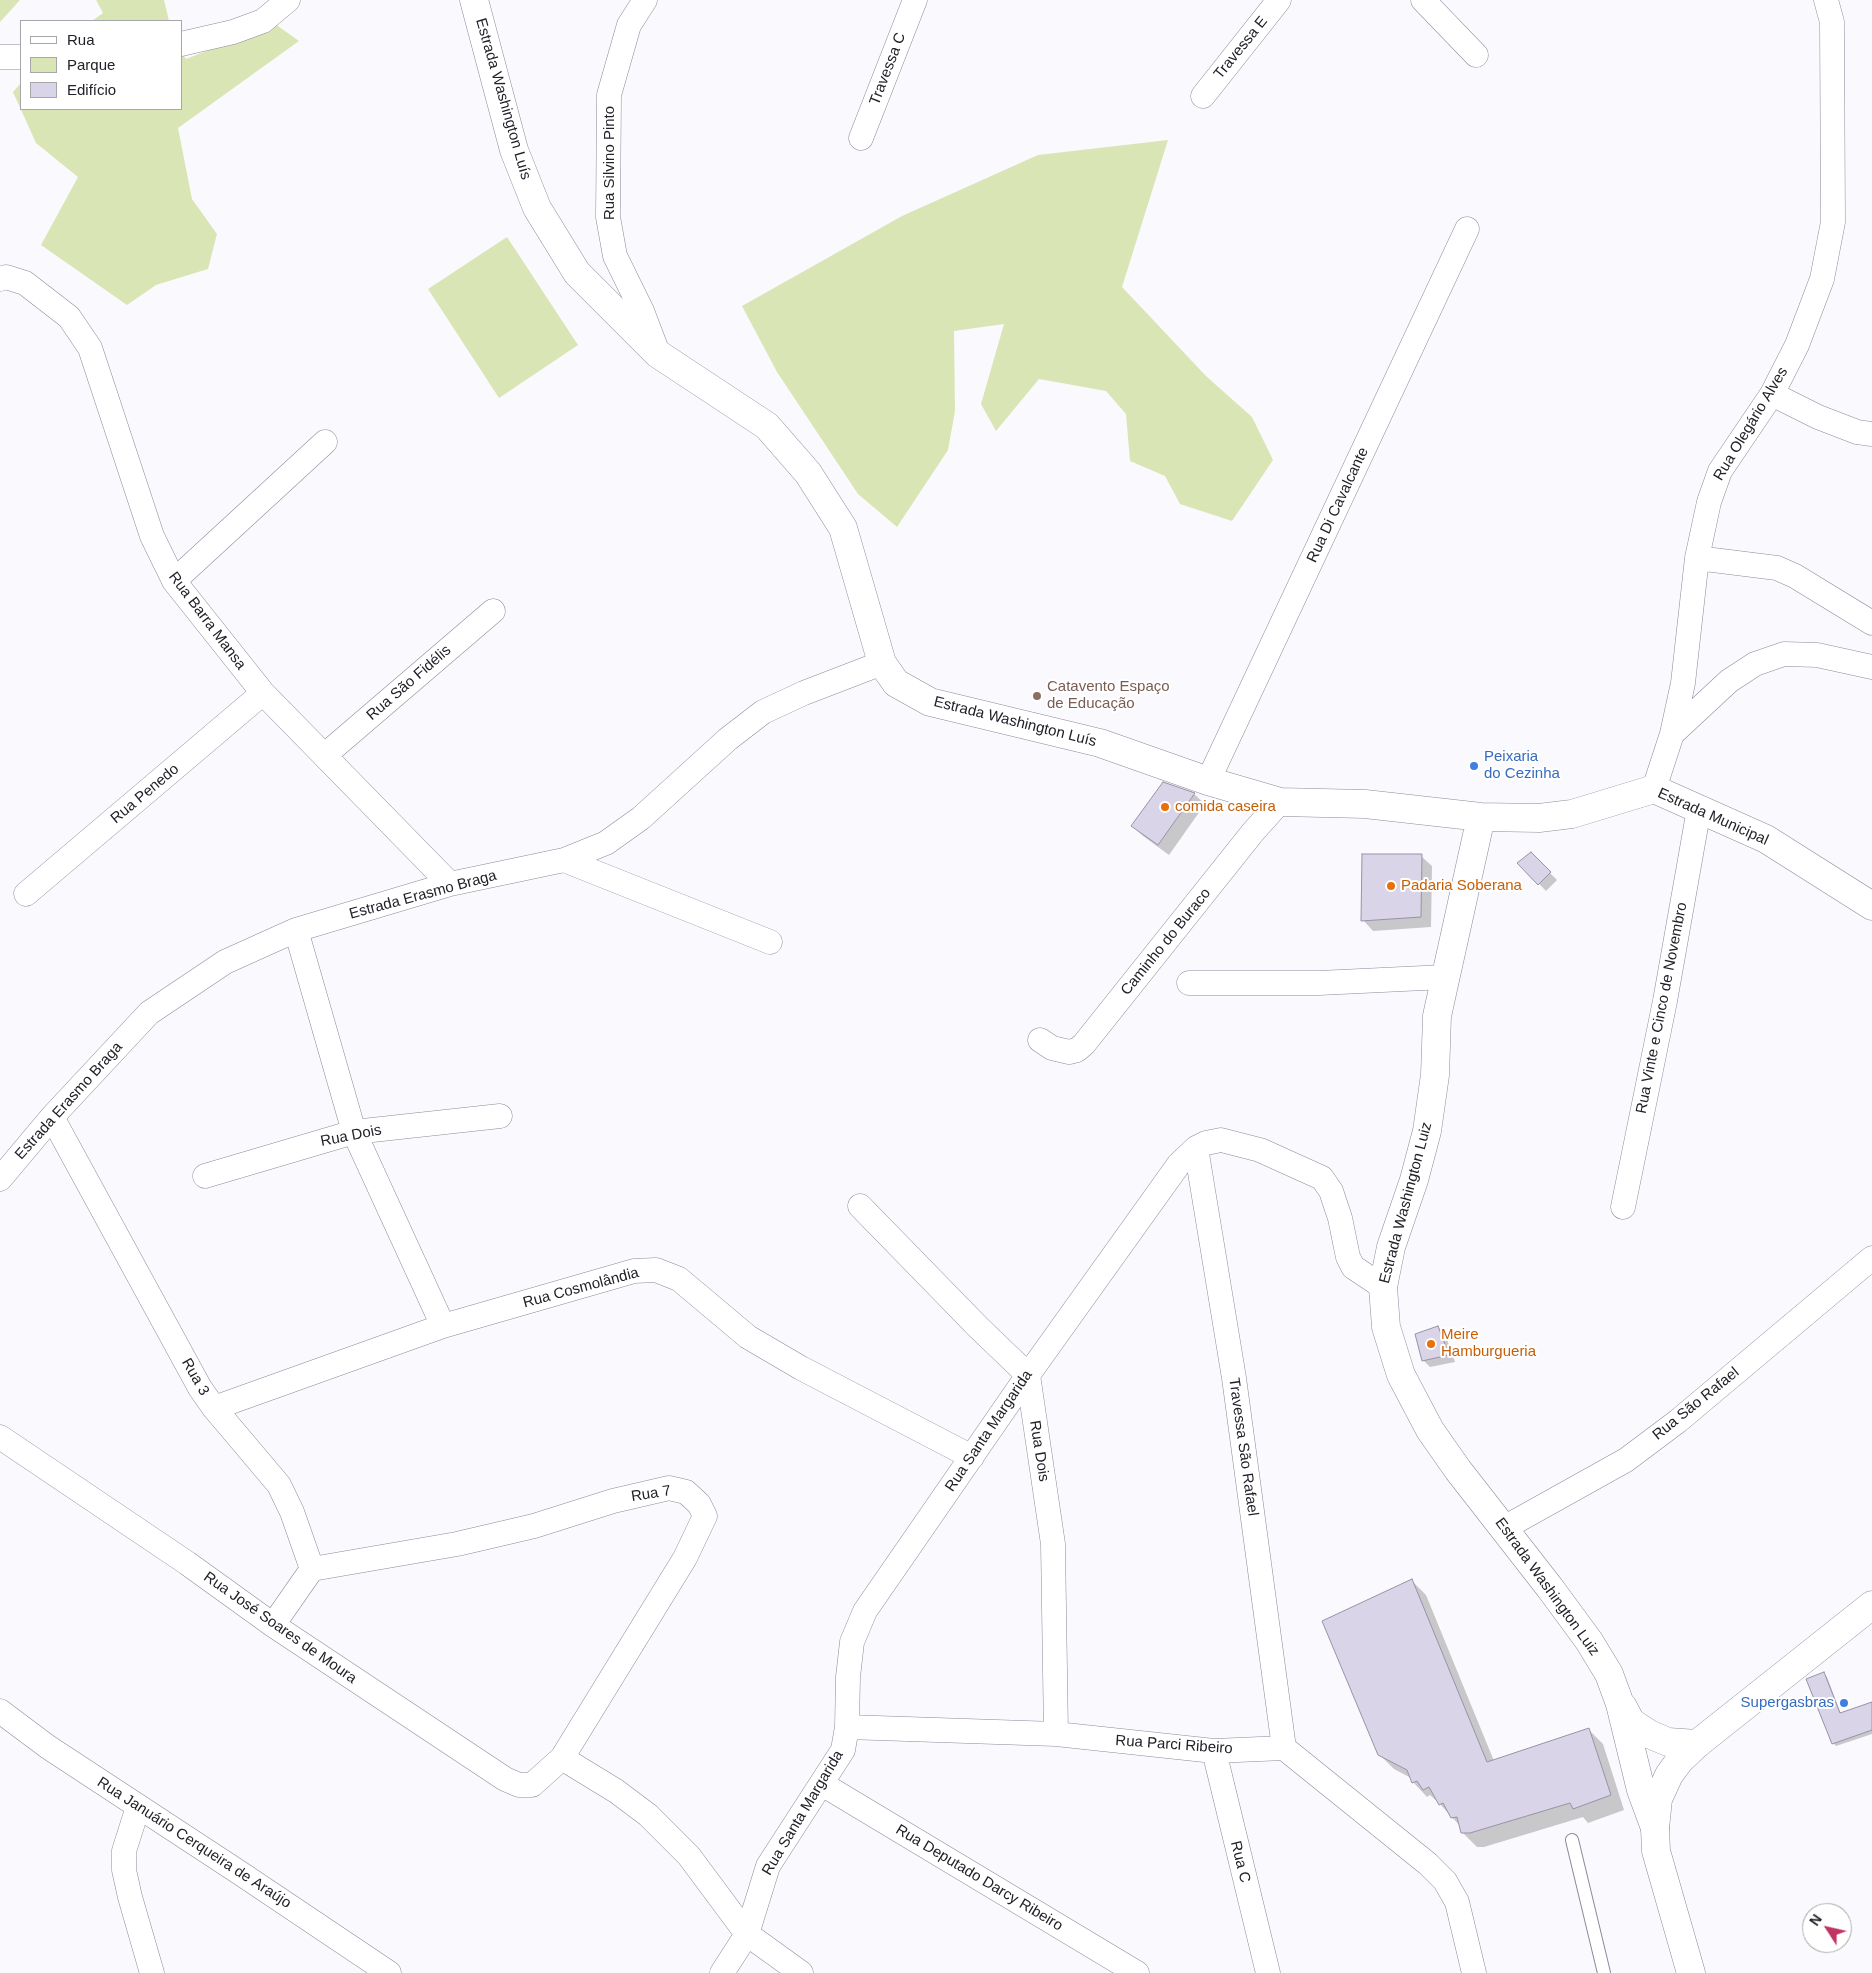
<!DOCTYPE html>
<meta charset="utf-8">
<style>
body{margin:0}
#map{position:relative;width:1872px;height:1973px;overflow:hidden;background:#faf9fd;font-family:Helvetica,sans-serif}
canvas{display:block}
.legend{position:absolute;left:20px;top:20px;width:162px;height:90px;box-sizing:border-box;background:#fff;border:1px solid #a7a6a9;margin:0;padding:6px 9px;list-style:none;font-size:15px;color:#232128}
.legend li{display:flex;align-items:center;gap:10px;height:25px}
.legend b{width:25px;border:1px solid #a7a6a9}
.north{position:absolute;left:1802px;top:1903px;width:50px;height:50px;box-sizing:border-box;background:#fff;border:1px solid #a7a6a9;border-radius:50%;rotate:305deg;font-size:14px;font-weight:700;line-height:20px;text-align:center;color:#232128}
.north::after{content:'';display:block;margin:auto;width:18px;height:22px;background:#c03362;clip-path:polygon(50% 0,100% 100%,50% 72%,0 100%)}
</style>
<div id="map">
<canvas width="1872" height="1973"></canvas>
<ul class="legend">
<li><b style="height:6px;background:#fff"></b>Rua</li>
<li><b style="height:14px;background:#dae5b6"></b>Parque</li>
<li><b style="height:14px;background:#dad4e8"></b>Edifício</li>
</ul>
<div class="north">N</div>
</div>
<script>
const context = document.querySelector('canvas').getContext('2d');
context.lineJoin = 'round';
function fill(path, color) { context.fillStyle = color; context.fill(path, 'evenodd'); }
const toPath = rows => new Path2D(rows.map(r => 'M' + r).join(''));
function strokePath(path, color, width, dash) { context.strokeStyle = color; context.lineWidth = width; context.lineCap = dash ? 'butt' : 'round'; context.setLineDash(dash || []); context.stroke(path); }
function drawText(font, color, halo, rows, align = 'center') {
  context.font = font + ' Helvetica,sans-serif'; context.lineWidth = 4; context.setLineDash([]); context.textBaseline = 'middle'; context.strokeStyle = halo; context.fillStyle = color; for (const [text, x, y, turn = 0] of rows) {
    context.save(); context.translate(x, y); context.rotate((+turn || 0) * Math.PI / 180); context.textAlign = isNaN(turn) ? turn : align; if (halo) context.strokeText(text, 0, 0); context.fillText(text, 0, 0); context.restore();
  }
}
fill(toPath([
 [0,0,20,0,0,22],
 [96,0,164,0,169,21,92,21,103,13],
 [275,24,299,41,178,128,192,199,217,234,208,269,156,285,127,305,41,245,78,177,36,143,13,92,21,83,21,109,181,109,181,51,186,59],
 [1168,140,1122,287,1206,376,1252,417,1273,460,1232,521,1180,504,1165,476,1130,461,1126,414,1106,391,1039,379,996,431,981,404,1004,324,954,331,955,411,948,450,897,527,858,494,777,372,742,306,902,216,1038,155],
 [507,237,578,345,499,398,428,289]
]), '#dae5b6');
fill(toPath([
 [1194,794,1205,804,1169,855,1143,836,1133,826],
 [1530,853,1557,880,1546,891,1519,863],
 [1421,856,1432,866,1431,927,1373,931,1363,920],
 [1438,1327,1445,1334,1455,1362,1430,1367,1423,1360],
 [1412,1581,1426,1595,1494,1761,1589,1730,1603,1744,1624,1810,1588,1823,1583,1817,1484,1847,1477,1847,1462,1832,1461,1827,1439,1803,1430,1795,1427,1797,1413,1782,1411,1778,1394,1769,1379,1754],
 [1824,1674,1827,1677,1841,1714,1872,1703,1872,1734,1836,1746,1833,1743]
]), '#0003');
const building = toPath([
 [1163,782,1195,793,1158,845,1131,826,1163,782],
 [1531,852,1551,872,1538,885,1517,863,1531,852],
 [1362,854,1422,854,1421,917,1361,921,1362,854],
 [1438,1326,1449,1355,1422,1361,1415,1334,1438,1326],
 [1412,1579,1487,1762,1589,1728,1611,1795,1573,1809,1570,1803,1470,1833,1461,1833,1457,1817,1451,1818,1443,1803,1439,1805,1429,1787,1423,1790,1417,1781,1412,1783,1407,1770,1378,1755,1322,1621,1412,1579],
 [1824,1672,1840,1713,1872,1702,1872,1730,1832,1744,1806,1679,1824,1672]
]);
fill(building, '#dad4e8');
strokePath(building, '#9792a5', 1);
const service = toPath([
 [1572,1840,1604,1973]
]);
const minor = toPath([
 [645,0,629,25,609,95,608,217,615,256,642,311,658,353],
 [1423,0,1476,55],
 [181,44,233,32,263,21,288,0],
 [0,57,21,57],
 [1203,96,1279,0],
 [861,138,915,0],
 [0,279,6,277,25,283,69,317,90,348,152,536,174,581,263,693,450,884],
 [1772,394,1818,417,1857,432,1872,434],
 [1697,558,1777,568,1795,576,1872,623],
 [174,581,325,442],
 [1672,734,1729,681,1755,664,1784,654,1817,655,1872,667],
 [325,755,493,611],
 [1208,781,1467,229],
 [1654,789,1672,734,1683,683,1697,558,1709,502,1720,471,1772,394,1797,345,1822,279,1833,222,1832,22,1826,0],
 [564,860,770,942],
 [26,894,263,693],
 [296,930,354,1132,443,1326],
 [1189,983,1319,983,1445,977],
 [1040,1040,1052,1048,1069,1052,1077,1050,1084,1044,1253,832,1280,802],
 [52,1117,200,1388,214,1408,279,1485,292,1512,312,1569,273,1625],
 [1196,1148,1234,1378,1284,1748],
 [205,1176,354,1132,500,1116],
 [0,1179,52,1117,149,1013,225,962,296,930,450,884,564,860,606,843,641,818,728,739,763,712,804,693,882,663],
 [860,1206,978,1327,1028,1375,1053,1544,1056,1734],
 [1623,1207,1665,1001,1699,809],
 [214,1408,443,1326,634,1271,656,1270,679,1279,748,1337,801,1368,972,1457],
 [0,1437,187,1563,273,1625,505,1779,519,1785,532,1785,562,1758,685,1558,705,1516,699,1504,686,1492,669,1488,613,1501,534,1526,457,1544,312,1569],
 [1504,1528,1626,1460,1678,1421,1872,1258],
 [0,1711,48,1747,240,1873,389,1973],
 [847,1727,1056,1734,1214,1751,1284,1748,1428,1864,1445,1881,1457,1902,1474,1973],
 [1214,1751,1268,1973],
 [562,1758,616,1791,648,1815,689,1856,747,1934,801,1973],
 [822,1784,1137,1973],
 [138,1807,124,1851,124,1870,130,1897,152,1973],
 [722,1973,747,1934,768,1866,843,1750,847,1727,848,1677,852,1642,865,1611,1028,1375,1179,1164,1196,1148,1206,1143,1221,1140,1260,1150,1322,1178,1331,1191,1340,1218,1348,1257,1353,1267,1383,1287]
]);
const tertiary = toPath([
 [474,0,514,150,537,208,577,273,658,354,767,426,808,473,843,528,882,663,896,683,930,702,1100,743,1208,781,1280,802,1365,804,1481,817,1539,818,1572,814,1654,789,1766,839,1872,906],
 [1481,817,1437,1016,1435,1075,1427,1131,1414,1180,1391,1247,1383,1287,1386,1327,1401,1375,1430,1430,1458,1470,1550,1588,1589,1641,1609,1674,1620,1704,1641,1790,1655,1828],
 [1623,1707,1631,1722,1649,1734,1668,1742,1697,1744]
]);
const primary = toPath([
 [1691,1973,1656,1851,1655,1828,1658,1799,1669,1775,1680,1760,1697,1744,1872,1605]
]);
strokePath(service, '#8f899c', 14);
strokePath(minor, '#8f899c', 25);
strokePath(tertiary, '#8f899c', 29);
strokePath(primary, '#8f899c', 29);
strokePath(service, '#fff', 12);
strokePath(minor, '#fff', 24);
strokePath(tertiary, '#fff', 28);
strokePath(primary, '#fff', 28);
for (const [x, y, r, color] of [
 [1037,696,5,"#8d6e63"],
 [1474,766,5,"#3f7fe0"],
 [1165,807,5,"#e8710a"],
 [1391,886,5,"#e8710a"],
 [1431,1344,5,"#e8710a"],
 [1844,1703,5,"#3f7fe0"]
]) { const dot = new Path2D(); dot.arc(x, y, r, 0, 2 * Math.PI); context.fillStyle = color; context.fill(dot); strokePath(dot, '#fff', 2); }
drawText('15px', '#232128', '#fff', [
 ["Travessa E",1241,48,-51],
 ["Travessa C",888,69,-69],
 ["Estrada Washington Luís",503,99,74],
 ["Rua Silvino Pinto",610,163,-90],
 ["Rua Olegário Alves",1751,424,-59],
 ["Rua Di Cavalcante",1338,505,-65],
 ["Rua Barra Mansa",207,621,53],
 ["Rua São Fidélis",409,683,-41],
 ["Estrada Washington Luís",1015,722,14],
 ["Rua Penedo",145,794,-40],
 ["Estrada Municipal",1713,817,24],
 ["Estrada Erasmo Braga",423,895,-15],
 ["Caminho do Buraco",1166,942,-51],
 ["Rua Vinte e Cinco de Novembro",1662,1008,-79],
 ["Estrada Erasmo Braga",69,1101,-48],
 ["Rua Dois",351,1136,-11],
 ["Estrada Washington Luiz",1406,1203,-75],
 ["Rua Cosmolândia",581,1288,-15],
 ["Rua 3",195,1377,60],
 ["Rua São Rafael",1696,1404,-39],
 ["Rua Santa Margarida",989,1431,-56],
 ["Travessa São Rafael",1243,1447,82],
 ["Rua Dois",1039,1451,81],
 ["Rua 7",651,1494,-9],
 ["Estrada Washington Luiz",1547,1587,54],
 ["Rua José Soares de Moura",280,1628,35],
 ["Rua Parci Ribeiro",1174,1745,4],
 ["Rua Santa Margarida",803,1813,-59],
 ["Rua Januário Cerqueira de Araújo",194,1843,33],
 ["Rua C",1240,1862,76],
 ["Rua Deputado Darcy Ribeiro",979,1878,31]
]);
drawText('15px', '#785e54', '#fff', [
 ["Catavento Espaço",1047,687],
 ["de Educação",1047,704]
], 'left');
drawText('15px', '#366cbe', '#fff', [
 ["Peixaria",1484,757],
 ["do Cezinha",1484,774],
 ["Supergasbras",1834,1703,"right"]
], 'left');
drawText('15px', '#c56008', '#fff', [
 ["comida caseira",1175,807],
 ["Padaria Soberana",1401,886],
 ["Meire",1441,1335],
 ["Hamburgueria",1441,1352]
], 'left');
</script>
